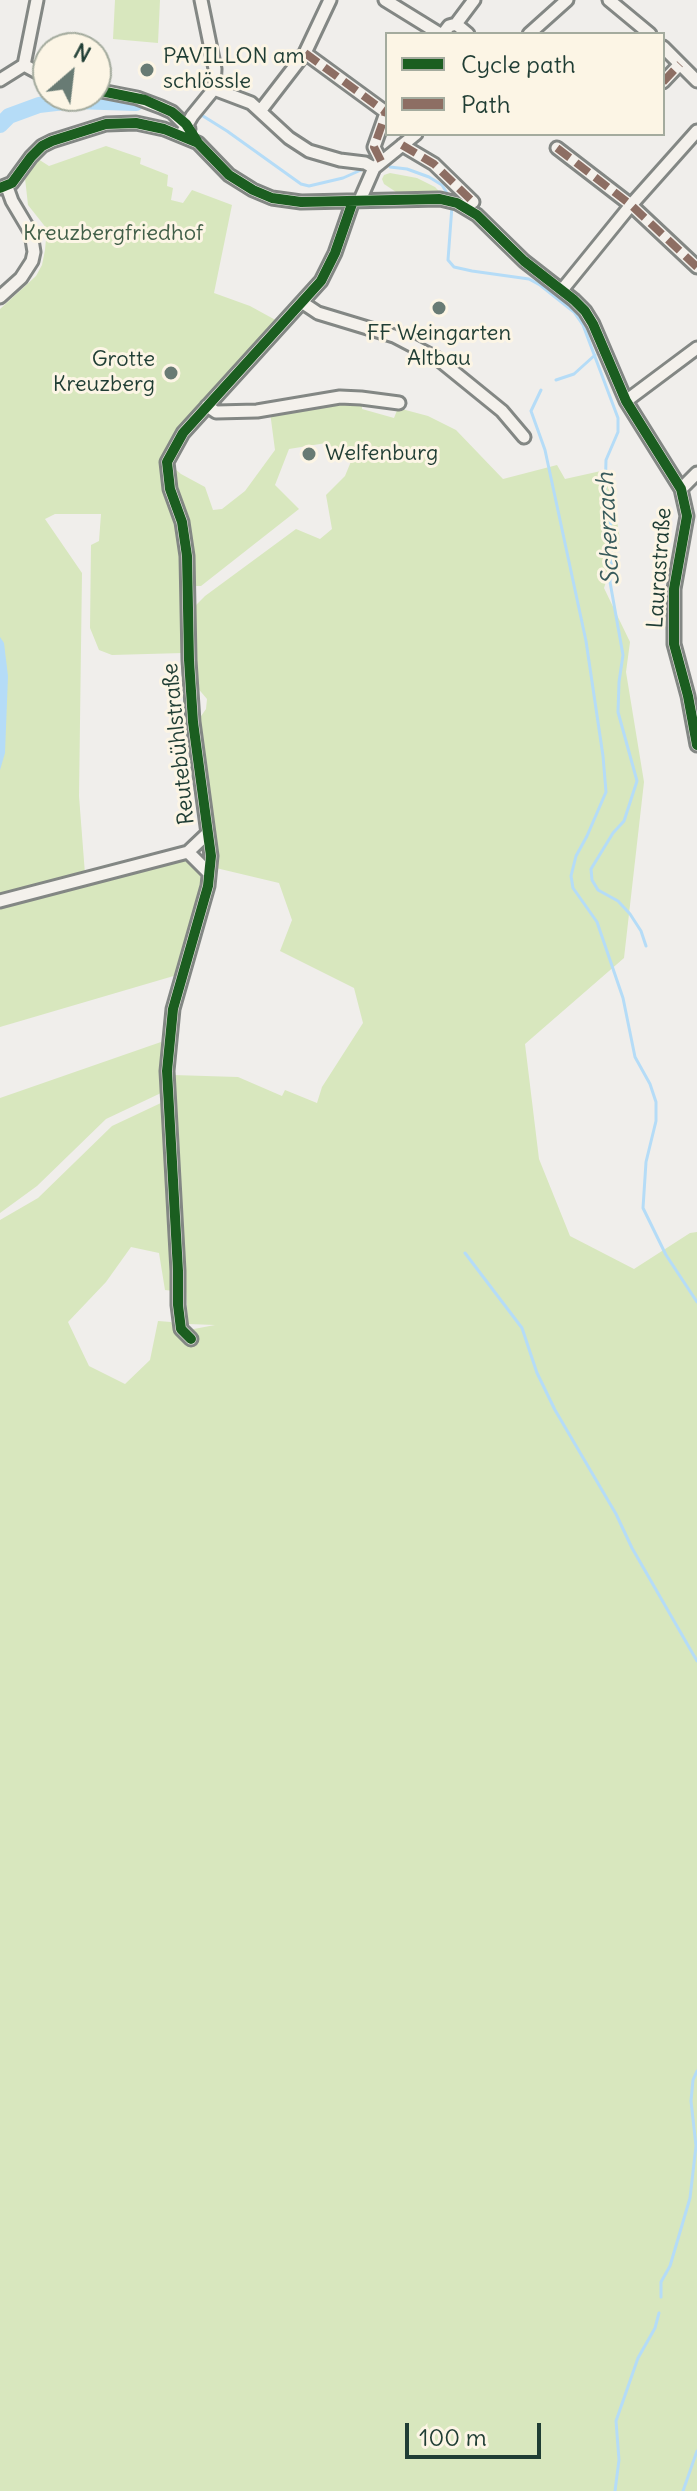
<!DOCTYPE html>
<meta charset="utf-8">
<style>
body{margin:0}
#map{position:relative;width:697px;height:2491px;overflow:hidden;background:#f0eeeb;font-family:Delius,sans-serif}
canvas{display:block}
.legend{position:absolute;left:385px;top:32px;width:280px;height:104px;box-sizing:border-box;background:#fcf5e5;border:2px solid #a4ab9e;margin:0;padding:10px 14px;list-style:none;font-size:24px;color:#1f3d34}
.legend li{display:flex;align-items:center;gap:16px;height:40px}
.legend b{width:40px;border:2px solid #a4ab9e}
.north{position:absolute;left:32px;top:32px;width:80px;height:80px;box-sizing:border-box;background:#fcf5e5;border:2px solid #a4ab9e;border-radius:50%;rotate:28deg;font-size:22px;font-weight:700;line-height:32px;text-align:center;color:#1f3d34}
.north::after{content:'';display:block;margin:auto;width:28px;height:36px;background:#687b74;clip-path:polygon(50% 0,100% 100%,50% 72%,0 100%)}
.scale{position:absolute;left:405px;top:2423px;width:136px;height:36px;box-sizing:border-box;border:4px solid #1f3d34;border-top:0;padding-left:10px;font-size:24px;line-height:28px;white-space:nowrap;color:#1f3d34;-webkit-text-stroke:6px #fcf5e5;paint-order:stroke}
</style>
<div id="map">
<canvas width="697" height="2491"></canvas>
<ul class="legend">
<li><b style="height:10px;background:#1b5e20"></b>Cycle path</li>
<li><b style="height:10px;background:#8d6e63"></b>Path</li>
</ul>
<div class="north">N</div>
<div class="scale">100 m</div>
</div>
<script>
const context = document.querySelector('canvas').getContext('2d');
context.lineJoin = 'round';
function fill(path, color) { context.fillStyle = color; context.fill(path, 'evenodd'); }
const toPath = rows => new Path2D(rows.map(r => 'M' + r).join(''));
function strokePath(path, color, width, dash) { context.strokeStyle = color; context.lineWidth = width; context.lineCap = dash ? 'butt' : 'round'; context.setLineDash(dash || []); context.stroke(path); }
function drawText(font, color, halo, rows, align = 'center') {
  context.font = font + ' Delius,sans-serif'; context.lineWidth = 6; context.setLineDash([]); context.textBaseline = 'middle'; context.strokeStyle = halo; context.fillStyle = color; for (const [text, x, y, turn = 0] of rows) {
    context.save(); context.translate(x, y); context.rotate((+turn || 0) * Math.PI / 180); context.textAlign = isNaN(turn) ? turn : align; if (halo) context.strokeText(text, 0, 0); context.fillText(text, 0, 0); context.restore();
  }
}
fill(toPath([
 [115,0,160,0,158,43,113,39],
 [106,146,141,158,140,164,168,175,167,186,173,188,171,200,183,203,192,190,232,205,214,293,250,306,281,323,207,406,167,462,181,474,205,487,213,510,222,509,245,491,275,450,270,412,319,403,362,402,362,409,394,418,398,408,428,416,456,430,503,479,557,465,565,479,601,471,613,499,620,539,604,588,630,642,626,672,644,782,624,958,525,1044,539,1159,570,1236,634,1269,690,1233,697,1232,697,2491,0,2491,0,1220,38,1198,112,1126,163,1102,174,1291,165,1290,159,1253,131,1247,106,1282,68,1322,89,1366,125,1384,150,1360,158,1321,171,1322,178,1332,215,1325,188,1324,173,1075,238,1077,282,1096,285,1090,317,1103,322,1087,363,1023,354,988,280,951,292,920,279,883,216,868,197,722,206,709,207,699,196,686,193,608,205,596,296,529,320,539,332,529,326,495,345,476,352,459,326,443,289,449,275,485,299,509,201,586,181,586,183,653,112,655,99,650,90,628,91,545,99,541,101,514,55,514,45,519,82,573,79,796,85,874,0,896,0,309,36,276,42,265,45,250,47,229,28,205,25,178,38,159,49,166],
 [390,173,417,178,435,187,441,193,396,192,384,184,382,179,384,175],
 [183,859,194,865,203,874,204,884,177,975,0,1027,0,904],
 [161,1042,161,1093,106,1119,37,1186,0,1213,0,1098]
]), '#d8e7be');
fill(toPath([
 [0,637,4,643,8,676,5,753,0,770]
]), '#b5dcf7');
strokePath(toPath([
 [203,116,227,131,301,184,309,186,343,178,361,170],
 [390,167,407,169,429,177,442,185,450,198],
 [452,206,448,260,454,267,472,271,529,279,540,285,574,312,583,325,618,418,618,432,606,460,605,497,613,536,610,582,623,655,619,682,618,712,637,781,624,821,613,833,591,869,592,880,598,890,618,901,630,914,641,931,646,946],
 [556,380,574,374,595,355],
 [541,390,531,411,545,450,586,641,603,756,606,792,587,836,576,856,571,876,573,888,597,922,623,998,635,1057,650,1084,656,1102,656,1121,646,1162,643,1208,666,1255,697,1302],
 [465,1253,522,1328,537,1373,555,1410,616,1514,632,1548,697,1661],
 [661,2297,661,2282,670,2266,690,2198,696,2146,691,2101,693,2080,697,2071],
 [615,2491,619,2460,616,2421,638,2358,655,2328,659,2313],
 [683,2491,697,2451]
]), '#b5dcf7', 3);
strokePath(toPath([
 [0,125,9,116,39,105,73,101,136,103]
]), '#b5dcf7', 16);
const minor = toPath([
 [201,0,215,69,214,89],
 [385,0,440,34],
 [609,0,650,34],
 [456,24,468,34],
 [443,34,449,26,456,24,474,0],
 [529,34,567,0],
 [663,47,697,81],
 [305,53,387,113],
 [24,65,48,78],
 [0,80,24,65,37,0],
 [663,82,680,64],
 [96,90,137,98,161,107,172,112,189,129],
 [261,110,305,53,330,0],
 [181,135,192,116,214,89,251,103,289,138,309,151,340,160,365,163,374,168],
 [402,145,434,164,473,202],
 [557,148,631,205,697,267],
 [381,161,374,147,386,113],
 [0,188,12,183,31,157,42,146,52,141,106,124,136,123,164,129,198,143,229,175,253,190,272,198,301,202,440,199,457,203,477,215,524,261,574,300,585,311,593,324,626,401,681,489,687,516,674,589,674,644,688,696,697,745],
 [360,200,374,168,416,134],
 [562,290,631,205,697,131],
 [0,297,21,278,32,261,34,252,31,233,12,201,7,187],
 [303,303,318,313,394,336,438,359,502,411,524,437],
 [626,401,697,348],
 [207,406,216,412,257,411,340,397,361,398,399,403],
 [681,489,697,473],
 [188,852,209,873],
 [0,901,188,852,208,833],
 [191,1339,181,1329,178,1305,178,1271,167,1071,173,1009,208,886,211,856,193,722,189,660,187,556,182,522,170,489,167,462,183,433,321,281,335,253,353,201]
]);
strokePath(minor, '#838784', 17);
strokePath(minor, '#f4f1ec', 11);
strokePath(toPath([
 [305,53,387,113],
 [663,82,680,64],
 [402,145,434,164,473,202],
 [557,148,631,205,697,267],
 [381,161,374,147,386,113]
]), '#8d6e63', 8, [16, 8]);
strokePath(toPath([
 [96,90,145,100,172,112,186,124,198,143],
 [0,188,12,183,31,157,42,146,52,141,106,124,136,123,164,129,198,143,229,175,253,190,272,198,301,202,440,199,457,203,477,215,524,261,574,300,585,311,593,324,626,401,681,489,687,516,674,589,674,644,688,696,697,745],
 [191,1339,181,1329,178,1305,178,1271,167,1071,173,1009,208,886,211,856,193,722,189,660,187,556,182,522,170,489,167,462,183,433,321,281,335,253,353,201]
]), '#1b5e20', 10);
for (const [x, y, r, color] of [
 [147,70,8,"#687b74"],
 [439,308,8,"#687b74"],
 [171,373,8,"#687b74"],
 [309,454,8,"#687b74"]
]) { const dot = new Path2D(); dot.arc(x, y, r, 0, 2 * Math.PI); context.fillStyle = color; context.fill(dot); strokePath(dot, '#fcf5e5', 3); }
drawText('22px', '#1f3d34', '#fcf5e5', [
 ["PAVILLON am",163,57],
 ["schlössle",163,82],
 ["FF Weingarten",439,334,"center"],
 ["Altbau",439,359,"center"],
 ["Grotte",155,360,"right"],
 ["Kreuzberg",155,385,"right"],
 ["Welfenburg",325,454]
], 'left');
drawText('22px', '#405e48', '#fcf5e5', [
 ["Kreuzbergfriedhof",113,234]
]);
drawText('22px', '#1f3d34', '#fcf5e5', [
 ["Laurastraße",660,568,-86],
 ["Reutebühlstraße",179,744,-96]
]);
drawText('italic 24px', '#385b5c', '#fcf5e5', [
 ["Scherzach",609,529,-93]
]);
</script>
